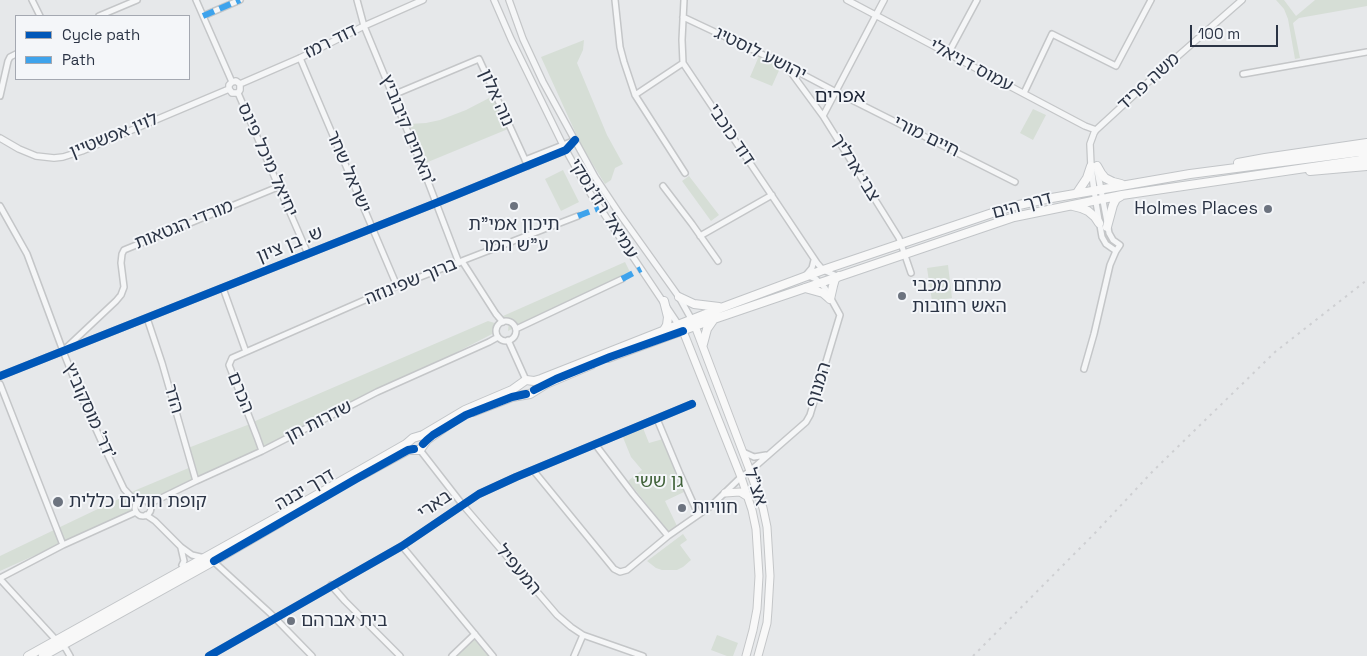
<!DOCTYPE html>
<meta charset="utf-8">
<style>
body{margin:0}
#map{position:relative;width:1367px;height:656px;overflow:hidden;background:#e6e8ea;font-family:"Space Grotesk",sans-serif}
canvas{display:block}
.legend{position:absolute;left:15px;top:15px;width:175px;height:65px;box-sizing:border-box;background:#f4f6f9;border:1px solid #a4a8b1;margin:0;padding:6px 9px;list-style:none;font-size:15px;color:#2b3445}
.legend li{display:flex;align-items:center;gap:10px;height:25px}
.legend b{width:25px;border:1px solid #a4a8b1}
.scale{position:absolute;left:1190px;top:25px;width:88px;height:22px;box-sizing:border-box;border:2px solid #2b3445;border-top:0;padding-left:6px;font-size:15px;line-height:18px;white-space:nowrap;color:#2b3445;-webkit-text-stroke:4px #f4f6f9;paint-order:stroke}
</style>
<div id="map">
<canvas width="1367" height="656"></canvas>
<ul class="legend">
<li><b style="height:6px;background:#0057b8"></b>Cycle path</li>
<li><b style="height:6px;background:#3ea3ec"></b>Path</li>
</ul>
<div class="scale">100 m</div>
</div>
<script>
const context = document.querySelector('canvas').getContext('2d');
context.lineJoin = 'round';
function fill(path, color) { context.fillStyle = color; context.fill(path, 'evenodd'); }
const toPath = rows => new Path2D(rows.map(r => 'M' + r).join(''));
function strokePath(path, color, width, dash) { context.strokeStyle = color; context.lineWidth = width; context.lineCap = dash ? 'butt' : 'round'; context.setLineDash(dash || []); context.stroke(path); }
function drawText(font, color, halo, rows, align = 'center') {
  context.font = font + ' "Space Grotesk","Noto Sans Hebrew",sans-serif'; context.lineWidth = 4; context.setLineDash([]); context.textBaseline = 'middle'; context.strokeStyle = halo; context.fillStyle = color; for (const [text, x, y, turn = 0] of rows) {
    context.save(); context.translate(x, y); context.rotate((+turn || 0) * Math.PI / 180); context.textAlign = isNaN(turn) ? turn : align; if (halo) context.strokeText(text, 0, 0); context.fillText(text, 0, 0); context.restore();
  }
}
fill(toPath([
 [1276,0,1284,0,1296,16,1315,0,1367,0,1367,6,1299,18,1293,23,1300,58,1295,59,1288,19,1284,9],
 [584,40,583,50,577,63,607,135,623,164,615,168,611,180,605,184,582,147,541,57],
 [759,56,781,66,772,86,750,77],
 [493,96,508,129,423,164,409,124,426,123,440,120,466,110],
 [1033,109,1046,115,1033,140,1020,133],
 [563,170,579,202,561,211,545,179],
 [689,176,719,215,711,221,682,181],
 [625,262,630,272,508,331,509,321,494,320],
 [948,265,952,298,932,301,927,268],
 [488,321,498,324,496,332,395,384,263,449,253,422],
 [250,424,260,450,196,478,188,448],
 [643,428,649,443,663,439,684,492,665,501,677,526,669,532,628,481,642,470,631,457,622,435],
 [191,467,195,479,151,502,145,499,136,501,129,493],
 [125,496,133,504,132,511,64,543,58,528],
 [54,530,60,544,0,571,0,556],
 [683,534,687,540,680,545,691,560,683,567,677,570,662,570,656,568,647,561],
 [717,635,738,643,733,656,727,656,711,650],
 [474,639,489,656,456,656]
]), '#d6ded6');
const minor = toPath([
 [32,0,40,16],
 [196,0,232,82],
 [357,0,364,26,422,166,459,263],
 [615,0,620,47,624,62,635,95,685,173],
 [684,0,682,40,683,63,817,263,823,270,837,276],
 [876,15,823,116,899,238,911,273],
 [99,16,137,0],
 [203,16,240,0],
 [683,17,785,65,836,92,1015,182],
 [948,54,977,0],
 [300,58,397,286],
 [787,67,823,116],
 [1243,74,1367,52],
 [238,93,308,254],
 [1024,93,1052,34,1116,66,1151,0],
 [393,95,479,59,528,166],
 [635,95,683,63],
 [0,96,8,61,10,57,16,54],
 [525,160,573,141],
 [663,186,692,224,718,261],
 [1094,191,1102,237,1106,244,1116,251],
 [0,206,27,254,63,351,81,396,104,447,124,489,137,503],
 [700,236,772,195],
 [462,261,496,314,503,322],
 [806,275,812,268,814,260],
 [223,288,246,352],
 [147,318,162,363,196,481],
 '496 331a10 10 0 1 1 20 0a10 10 0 1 1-20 0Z',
 [516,329,622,279],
 [508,340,526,380],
 [65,349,116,301,121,295,124,287,121,263,122,254,124,250,278,187],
 [1084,369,1094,334,1110,265,1116,251,1120,245,1113,240,1109,233,1101,190],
 [0,376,436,203,566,150,575,140],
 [0,384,63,545],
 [657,419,680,474,698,514],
 [595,444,633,494,668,536],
 [420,450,462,504,557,615,571,627,583,635,643,656],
 [262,451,257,437,229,365,232,358,397,286,578,216],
 [743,452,754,457,766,455],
 [533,470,614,569,620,572,627,570,668,536,711,506,741,477,750,471,806,422,810,415,840,315,825,288,816,279,808,276],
 '135 508a8 8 0 1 1 16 0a8 8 0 1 1-16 0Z',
 [149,504,196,481,262,451,377,392,489,342,498,337],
 [146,515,155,521,181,547,192,555,205,558],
 [402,546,493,656],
 [181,548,184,561,182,565,188,566],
 [213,561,271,614,312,656],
 [0,578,63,545,136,512],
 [0,579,56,640,66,649,70,656],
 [331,585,345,601,400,656],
 [209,656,402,546,479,494,516,477,692,404],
 [452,656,475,634],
 [574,656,583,635]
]);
const tertiary = toPath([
 [494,0,511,39,563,145,590,193,680,327],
 [509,0,523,39,543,82,595,177,619,213,679,297,693,322],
 [847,0,1085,126,1096,130],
 [876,15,884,0],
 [240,84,300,58,364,26,423,0],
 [229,89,232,93,238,93,240,90,240,84],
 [229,89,229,85,232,82,236,81,240,84],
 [0,138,19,149,36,156,54,158,63,157,82,151,229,89],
 [1097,170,1101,190],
 [1094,191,1091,166,1090,144,1094,133,1096,130,1146,84,1242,0]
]);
const secondary = toPath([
 [695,326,750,471,763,508,767,527,770,576,768,610,767,623,758,656],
 [683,331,741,477,752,510,756,529,759,576,757,609,753,630,746,656],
 [725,493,740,492,748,497]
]);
const primary = toPath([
 [1238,163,1265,158,1367,143],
 [1097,166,1101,173,1105,178,1113,182,1121,184],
 [1310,171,1367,166],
 [1077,193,1087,178,1091,166],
 [1073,206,1081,208,1088,211,1095,217,1099,223],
 [1107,227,1113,205,1116,199,1121,196],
 [805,288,823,293,830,299],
 [679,297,694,304,719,307],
 [830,299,833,286,835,279,839,276],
 [664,330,667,325,668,317,664,301],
 [703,344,707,329,714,319],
 [608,358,714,319,1014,217,1122,195,1367,159],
 [473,412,512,397,530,394,546,384,591,365],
 [362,475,408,450,420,450,427,440,451,423],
 [28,656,292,509,406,444,413,438,423,435,465,410,512,390,526,380,534,381,541,379,721,308,823,270,1010,207,1046,199,1190,174,1367,151],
 [43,656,214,561,281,522]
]);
strokePath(minor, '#c4c6c8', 8);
strokePath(tertiary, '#c4c6c8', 8);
strokePath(secondary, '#c4c6c8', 9);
strokePath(primary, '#c2c5c8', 10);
strokePath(minor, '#f5f6f7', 5);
strokePath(tertiary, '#f5f6f7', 5.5);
strokePath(secondary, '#f8f8f8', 7);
strokePath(primary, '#f8f8f8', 8);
strokePath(toPath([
 [973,656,1096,532,1153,471,1275,352,1367,280]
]), '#cecfd2', 2, [2.5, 5]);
strokePath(toPath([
 [203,16,240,0],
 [578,216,599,208],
 [622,279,641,269]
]), '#3ea3ec', 6, [12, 6]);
strokePath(toPath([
 [0,376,436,203,566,150,575,140],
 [534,390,556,379,610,357,683,331],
 [423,444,427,440,433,435,466,415,512,397,526,394],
 [214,561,356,479,408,450,414,449],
 [209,656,402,546,479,494,516,477,692,404]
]), '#0057b8', 8);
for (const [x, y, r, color] of [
 [514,206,5,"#6c737f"],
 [1268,209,5,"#6c737f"],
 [902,296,5,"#6c737f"],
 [58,502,6,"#6c737f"],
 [682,508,5,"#6c737f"],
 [291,621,5,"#6c737f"]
]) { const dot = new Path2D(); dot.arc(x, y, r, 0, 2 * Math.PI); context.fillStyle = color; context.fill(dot); strokePath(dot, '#f4f6f9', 2); }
drawText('18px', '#2b3445', '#f4f6f9', [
 ["דוד רמז",331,42,-26],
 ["יהושע לוסטיג",760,54,26],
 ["עמוס דניאלי",971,66,28],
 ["משה פריד",1149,82,-42],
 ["נוה אלון",496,98,66],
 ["האחים קיבוביץ'",407,130,68],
 ["דוד כוכבי",731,135,56],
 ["לוין אפשטיין",114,136,-22],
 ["חיים מורי",926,137,26],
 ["יחיאל מיכל פינס",267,160,66],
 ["צבי ארליך",855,168,58],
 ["ישראל שחר",348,172,67],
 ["דרך הים",1022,206,-15],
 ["עמיאל רוז'נסקי",603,209,58],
 ["מורדי הגטאות",184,225,-22],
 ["ש. בן ציון",290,245,-22],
 ["ברוך שפינוזה",411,282,-22],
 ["המנוף",819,385,-73],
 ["הכרם",240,393,68],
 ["הדר",173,399,74],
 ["דר' מוסקוביץ'",89,411,66],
 ["שדרות חן",319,422,-27],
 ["אצ\"ל",755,487,71],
 ["דרך יבנה",305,490,-30],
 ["בארי",435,505,-34],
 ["המעפיל",518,570,50]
]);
drawText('18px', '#2b3445', '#f4f6f9', [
 ["Holmes Places",1258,209,"right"],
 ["תיכון אמי\"ת",514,225,"center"],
 ["ע\"ש המר",514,246,"center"],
 ["מתחם מכבי",912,286],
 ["האש רחובות",912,307],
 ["קופת חולים כללית",69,502],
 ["חוויות",692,508],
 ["בית אברהם",301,621]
], 'left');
drawText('18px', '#3f6138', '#f4f6f9', [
 ["גן ששי",659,482]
]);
drawText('19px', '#1d2536', '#f4f6f9', [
 ["אפרים",840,97]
]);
</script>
